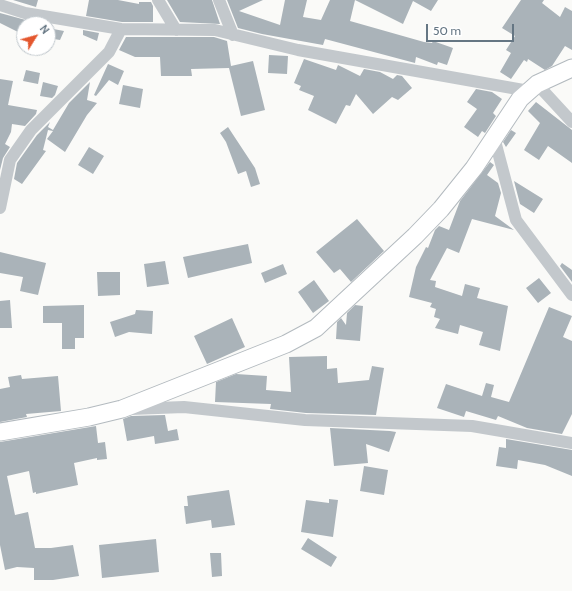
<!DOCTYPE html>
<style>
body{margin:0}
#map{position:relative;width:572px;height:591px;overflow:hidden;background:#fafaf8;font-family:Cabin,sans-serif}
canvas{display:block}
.north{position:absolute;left:16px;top:16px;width:40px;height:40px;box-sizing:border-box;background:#fff;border:1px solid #c1c8cd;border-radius:50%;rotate:53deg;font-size:11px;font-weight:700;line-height:16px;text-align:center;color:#657683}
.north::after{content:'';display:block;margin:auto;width:14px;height:18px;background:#e4572e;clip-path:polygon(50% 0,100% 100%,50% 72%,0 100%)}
.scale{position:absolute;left:426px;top:24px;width:88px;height:18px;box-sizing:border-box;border:2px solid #657683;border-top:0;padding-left:5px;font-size:12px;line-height:14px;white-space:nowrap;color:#657683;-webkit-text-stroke:3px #fff;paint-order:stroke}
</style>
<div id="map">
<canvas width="572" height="591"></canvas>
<div class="north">N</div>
<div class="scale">50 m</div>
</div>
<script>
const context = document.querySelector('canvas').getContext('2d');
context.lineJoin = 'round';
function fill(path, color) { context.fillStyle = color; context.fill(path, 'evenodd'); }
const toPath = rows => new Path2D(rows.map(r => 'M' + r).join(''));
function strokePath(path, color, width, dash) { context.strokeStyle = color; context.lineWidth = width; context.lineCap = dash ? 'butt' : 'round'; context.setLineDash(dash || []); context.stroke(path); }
fill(toPath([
 [13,0,38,0,36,7],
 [89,0,118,0,139,4,139,2,151,2,153,6,153,22,122,22,86,16],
 [167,0,212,0,220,24,180,22],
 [227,0,263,0,239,11,280,25,285,0,307,0,303,17,321,20,330,0,438,0,431,11,413,1,403,24,355,0,350,21,424,42,432,43,433,41,453,48,447,65,438,62,437,65,416,57,415,63,325,39,323,45,262,34,238,28],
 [521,0,544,0,542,3,560,17,565,7,572,11,572,50,565,46,552,66,545,70,528,59,527,62,524,60,511,79,500,72,511,53,506,50,515,36,502,28],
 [0,13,33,22,32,24,24,24,24,34,18,32,0,23],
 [48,28,64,31,60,40,48,38],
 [83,30,99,33,97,41,83,35],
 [126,37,214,37,227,41,231,66,253,61,265,110,241,116,229,68,191,69,192,76,161,76,160,57,135,57,119,50],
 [269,55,288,56,287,74,268,73],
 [304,59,336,70,338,65,360,76,364,69,380,72,393,79,397,75,402,76,412,88,398,100,392,97,373,114,356,94,350,106,346,105,336,124,308,110,314,96,299,90,301,86,294,83],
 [108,64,124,71,118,85,109,80,96,96,94,95],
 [26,70,40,73,38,84,23,81],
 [0,79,13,81,8,105,37,110,36,114,25,126,12,124,11,132,5,144,10,147,3,158,0,170],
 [43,82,58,86,55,95,52,98,40,96],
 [90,82,87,100,97,103,87,115,65,152,47,139,53,131,48,130,43,150,46,151,22,184,14,179,17,163,37,135,50,122,48,127,53,130,69,103],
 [123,85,143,89,140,108,119,104],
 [476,89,492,92,502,99,493,113,496,116,494,119,485,133,482,131,478,137,464,127,477,109,467,102],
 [536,102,572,130,572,163,548,146,539,160,524,150,540,123,528,111],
 [228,127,255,168,260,184,251,187,246,171,238,174,226,142,220,133],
 [511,130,516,133,506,147,503,142],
 [89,147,104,156,93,174,78,165],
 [490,162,494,165,487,175,498,183,501,193,495,216,514,230,472,219,459,253,447,248,430,280,436,281,435,287,462,296,465,284,480,288,477,298,508,306,500,351,479,345,483,332,460,325,458,334,435,328,440,319,434,317,436,309,430,307,432,303,409,297,416,267,426,247,428,248,435,230,439,226,449,230,460,201],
 [514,181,543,199,534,213,520,204],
 [357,219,384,251,351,282,340,269,334,273,316,252],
 [248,244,252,263,188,278,183,257],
 [0,252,46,263,38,295,20,291,23,277,0,273],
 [165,261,169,284,147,287,144,264],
 [562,263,572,270,572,282,560,266],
 [283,264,287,274,265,283,261,273],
 [97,272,120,272,120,295,98,296],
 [539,278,551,293,538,303,526,288],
 [314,280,329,301,313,313,298,292],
 [10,300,12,328,0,328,0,301],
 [84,305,84,338,75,338,75,349,62,349,62,323,43,323,43,306],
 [355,305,363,306,360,341,336,339,337,322,341,318,346,325,347,313],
 [549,307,572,316,563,337,572,341,572,414,562,434,527,428,498,416,496,420,466,411,464,417,437,408,446,384,482,396,486,383,494,385,491,397,509,402],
 [136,310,153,311,152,334,129,332,115,337,110,322,135,314],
 [232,318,245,347,207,364,194,336],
 [327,356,327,369,337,368,338,383,369,380,372,366,384,368,376,415,306,413,270,409,271,404,215,402,216,382,236,374,267,376,266,390,291,392,289,357],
 [21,375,22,379,58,376,61,411,26,414,27,417,0,422,0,389,10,387,8,377],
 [165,415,168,431,177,429,179,440,155,444,154,436,127,441,123,419,131,416],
 [96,426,98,443,105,442,107,459,97,460,97,458,74,463,78,485,36,494,36,492,33,493,29,471,7,476,15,515,28,512,35,548,51,548,73,545,79,576,53,580,34,580,34,568,17,567,5,570,0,545,0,442],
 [330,428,390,431,396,432,389,452,366,444,368,463,334,466],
 [506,439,572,450,572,476,545,465,518,460,517,469,496,466,499,447,506,448],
 [364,466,388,470,384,495,360,491],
 [229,490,235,525,212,528,211,520,186,524,184,506,188,506,187,496],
 [329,499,338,500,333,537,301,532,306,500,329,503],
 [308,538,337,557,331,567,301,549],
 [156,539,159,572,102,578,99,545],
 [210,553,221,553,222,576,212,577]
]), '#aab3b9');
const secondary = toPath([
 [0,432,89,417,122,409,286,344,316,328,415,236,441,209,474,168,520,99,537,84,572,68]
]);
strokePath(secondary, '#b3babf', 19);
strokePath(toPath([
 [158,0,176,30],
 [219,0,233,35],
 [0,5,25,13,121,29,215,30,298,50,529,91],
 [537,84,572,122],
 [494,137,516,220,572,295],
 [0,208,10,160,31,130,109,52,121,29],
 [131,409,184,407,305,420,472,426,572,443]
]), '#c3c8cc', 12);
strokePath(secondary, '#fff', 17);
</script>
